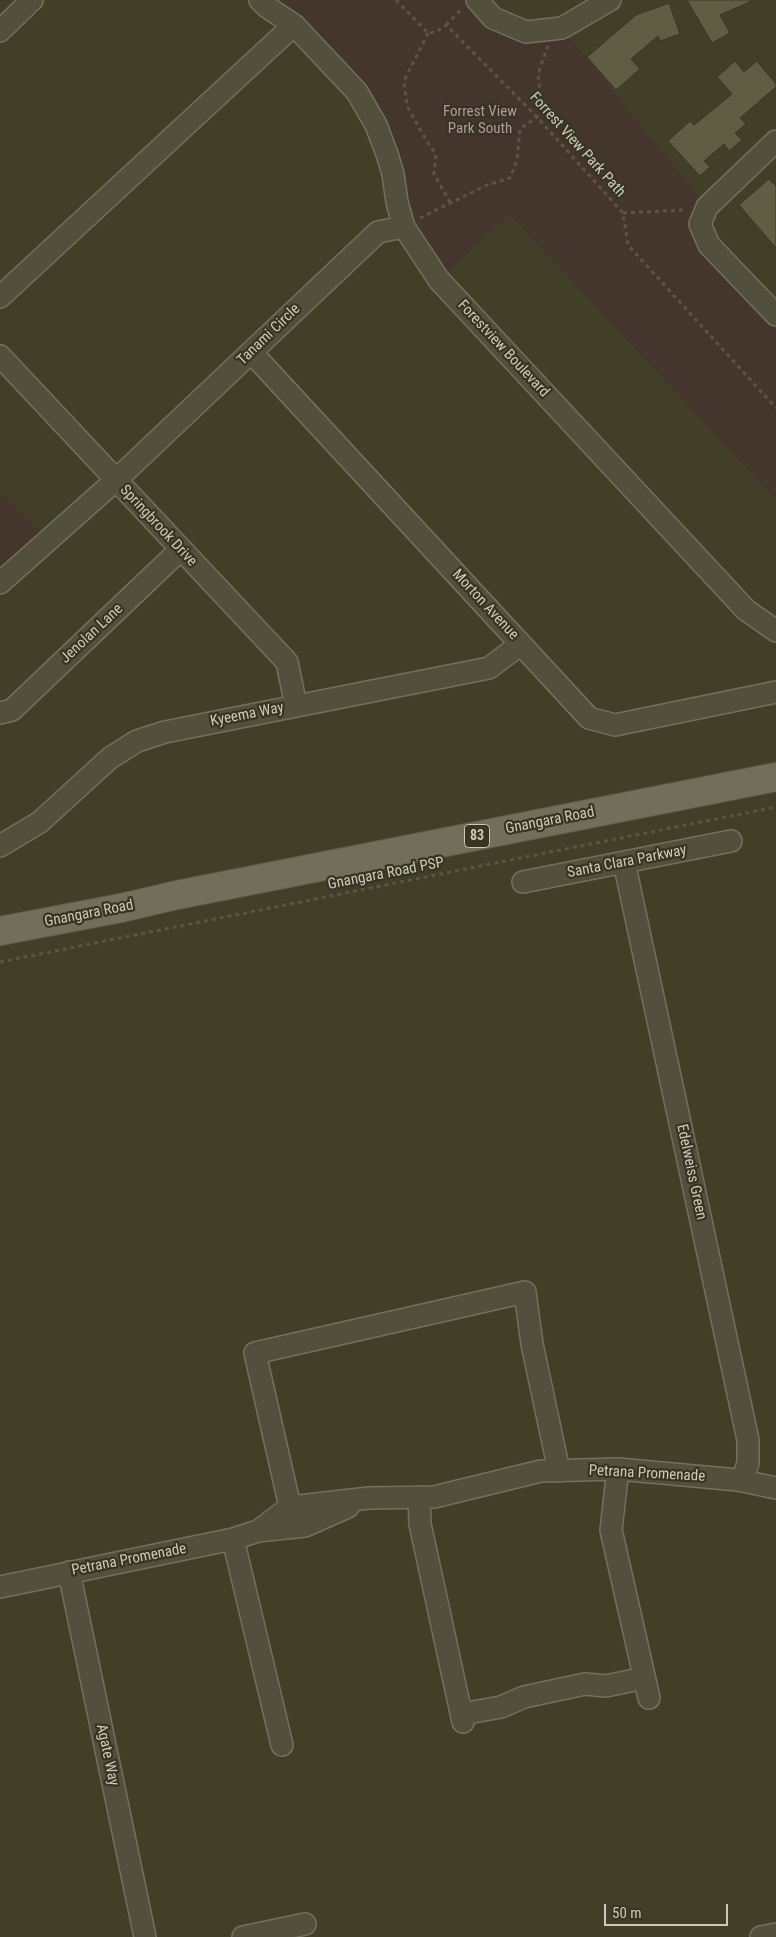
<!DOCTYPE html>
<style>
body{margin:0}
#map{position:relative;width:776px;height:1937px;overflow:hidden;background:#423f29;font-family:"Roboto Condensed",sans-serif}
canvas{display:block}
.scale{position:absolute;left:604px;top:1904px;width:124px;height:22px;box-sizing:border-box;border:2px solid #cbcaba;border-top:0;padding-left:6px;font-size:15px;line-height:18px;white-space:nowrap;color:#cbcaba;-webkit-text-stroke:4px #373522;paint-order:stroke}
</style>
<div id="map">
<canvas width="776" height="1937"></canvas>
<div class="scale">50 m</div>
</div>
<script>
const context = document.querySelector('canvas').getContext('2d');
context.lineJoin = 'round';
function fill(path, color) { context.fillStyle = color; context.fill(path, 'evenodd'); }
const toPath = rows => new Path2D(rows.map(r => 'M' + r).join(''));
function strokePath(path, color, width, dash) { context.strokeStyle = color; context.lineWidth = width; context.lineCap = dash ? 'butt' : 'round'; context.setLineDash(dash || []); context.stroke(path); }
function drawText(font, color, halo, rows, align = 'center') {
  context.font = font + ' "Roboto Condensed",sans-serif'; context.lineWidth = 4.5; context.setLineDash([]); context.textBaseline = 'middle'; context.strokeStyle = halo; context.fillStyle = color; for (const [text, x, y, turn = 0] of rows) {
    context.save(); context.translate(x, y); context.rotate((+turn || 0) * Math.PI / 180); context.textAlign = isNaN(turn) ? turn : align; if (halo) context.strokeText(text, 0, 0); context.fillText(text, 0, 0); context.restore();
  }
}
fill(toPath([
 [279,0,477,0,493,18,562,28,707,207,700,224,776,315,776,500,510,215,439,280,404,227,376,125,294,25],
 [0,491,48,540,0,583]
]), '#45362d');
const building = toPath([
 [687,0,754,0,720,15,730,33,712,43,687,0],
 [669,3,680,34,660,41,658,36,631,59,640,69,616,90,587,57,636,15,669,3],
 [735,61,744,72,757,61,776,84,776,87,740,118,746,124,735,133,742,140,729,151,724,144,704,161,710,167,700,176,668,141,690,121,694,125,732,94,717,77,735,61],
 [769,179,776,186,776,248,739,205,769,179]
]);
fill(building, '#605d45');
strokePath(building, '#393724', 1);
const minor = toPath([
 [260,0,267,7,294,25,357,92,376,125,387,154,393,174,397,202,404,227,439,280,746,610,776,631],
 [477,0,493,18,526,32,562,28,610,0],
 [0,31,32,0],
 [776,141,707,207,700,224,709,245,776,315],
 [0,297,294,25],
 [251,352,589,718,615,725,776,692],
 [0,356,287,662,296,706],
 [0,583,116,480,378,232,404,227],
 [0,713,12,710,180,550],
 [0,846,40,822,110,758,137,741,165,732,489,668,521,644],
 [624,862,748,1440,748,1463,742,1481],
 [523,882,731,841],
 [618,1469,611,1530,649,1698],
 [419,1497,420,1524,463,1722],
 [290,1507,255,1353,525,1292,532,1344,559,1471],
 [258,1531,290,1507,369,1498,434,1497,541,1471,618,1469,738,1480,776,1488],
 [233,1539,282,1745],
 [69,1572,145,1937],
 [0,1587,233,1539,258,1531,305,1526,348,1507],
 [462,1714,501,1707,524,1697,585,1684,606,1686,644,1678],
 [243,1937,305,1924],
 [761,1937,776,1934]
]);
const major = toPath([
 [0,931,121,908,177,895,776,777]
]);
strokePath(minor, '#72705e', 24);
strokePath(major, '#5e5c4a', 30);
strokePath(toPath([
 [396,0,428,33,436,32,446,25,537,117,623,213,628,245,776,408],
 [446,25,462,9],
 [428,33,404,81,407,106,426,140,436,154,434,174,450,202],
 [623,213,685,210],
 [420,218,487,185,510,178,517,160,520,129,537,117,541,104,538,74,548,46],
 [0,962,776,807]
]), '#5f5249', 3, [4, 4]);
strokePath(minor, '#524f3d', 21);
strokePath(major, '#716f5b', 28);
for (const [x, y, w] of [
 [477,836,25]
]) { const box = new Path2D(); box.roundRect(x - w / 2, y - 11.5, w, 23, 4); context.fillStyle = '#373522'; context.fill(box); strokePath(box, '#cbcaba', 1); }
drawText('bold 14px', '#cbcaba', null, [
 ["83",477,836]
]);
drawText('15px', '#b496a4', '#373522', [
 ["Forrest View",480,112],
 ["Park South",480,129]
]);
drawText('15px', '#cbcaba', '#373522', [
 ["Forrest View Park Path",577,145,48],
 ["Tanami Circle",269,335,-44],
 ["Forestview Boulevard",503,349,47],
 ["Springbrook Drive",158,526,47],
 ["Morton Avenue",485,605,47],
 ["Jenolan Lane",92,634,-43],
 ["Kyeema Way",247,715,-11],
 ["Gnangara Road",550,821,-11],
 ["Santa Clara Parkway",627,862,-11],
 ["Gnangara Road PSP",386,874,-11],
 ["Gnangara Road",89,914,-11],
 ["Edelweiss Green",691,1172,78],
 ["Petrana Promenade",647,1474,3],
 ["Petrana Promenade",129,1560,-11],
 ["Agate Way",107,1755,78]
]);
</script>
